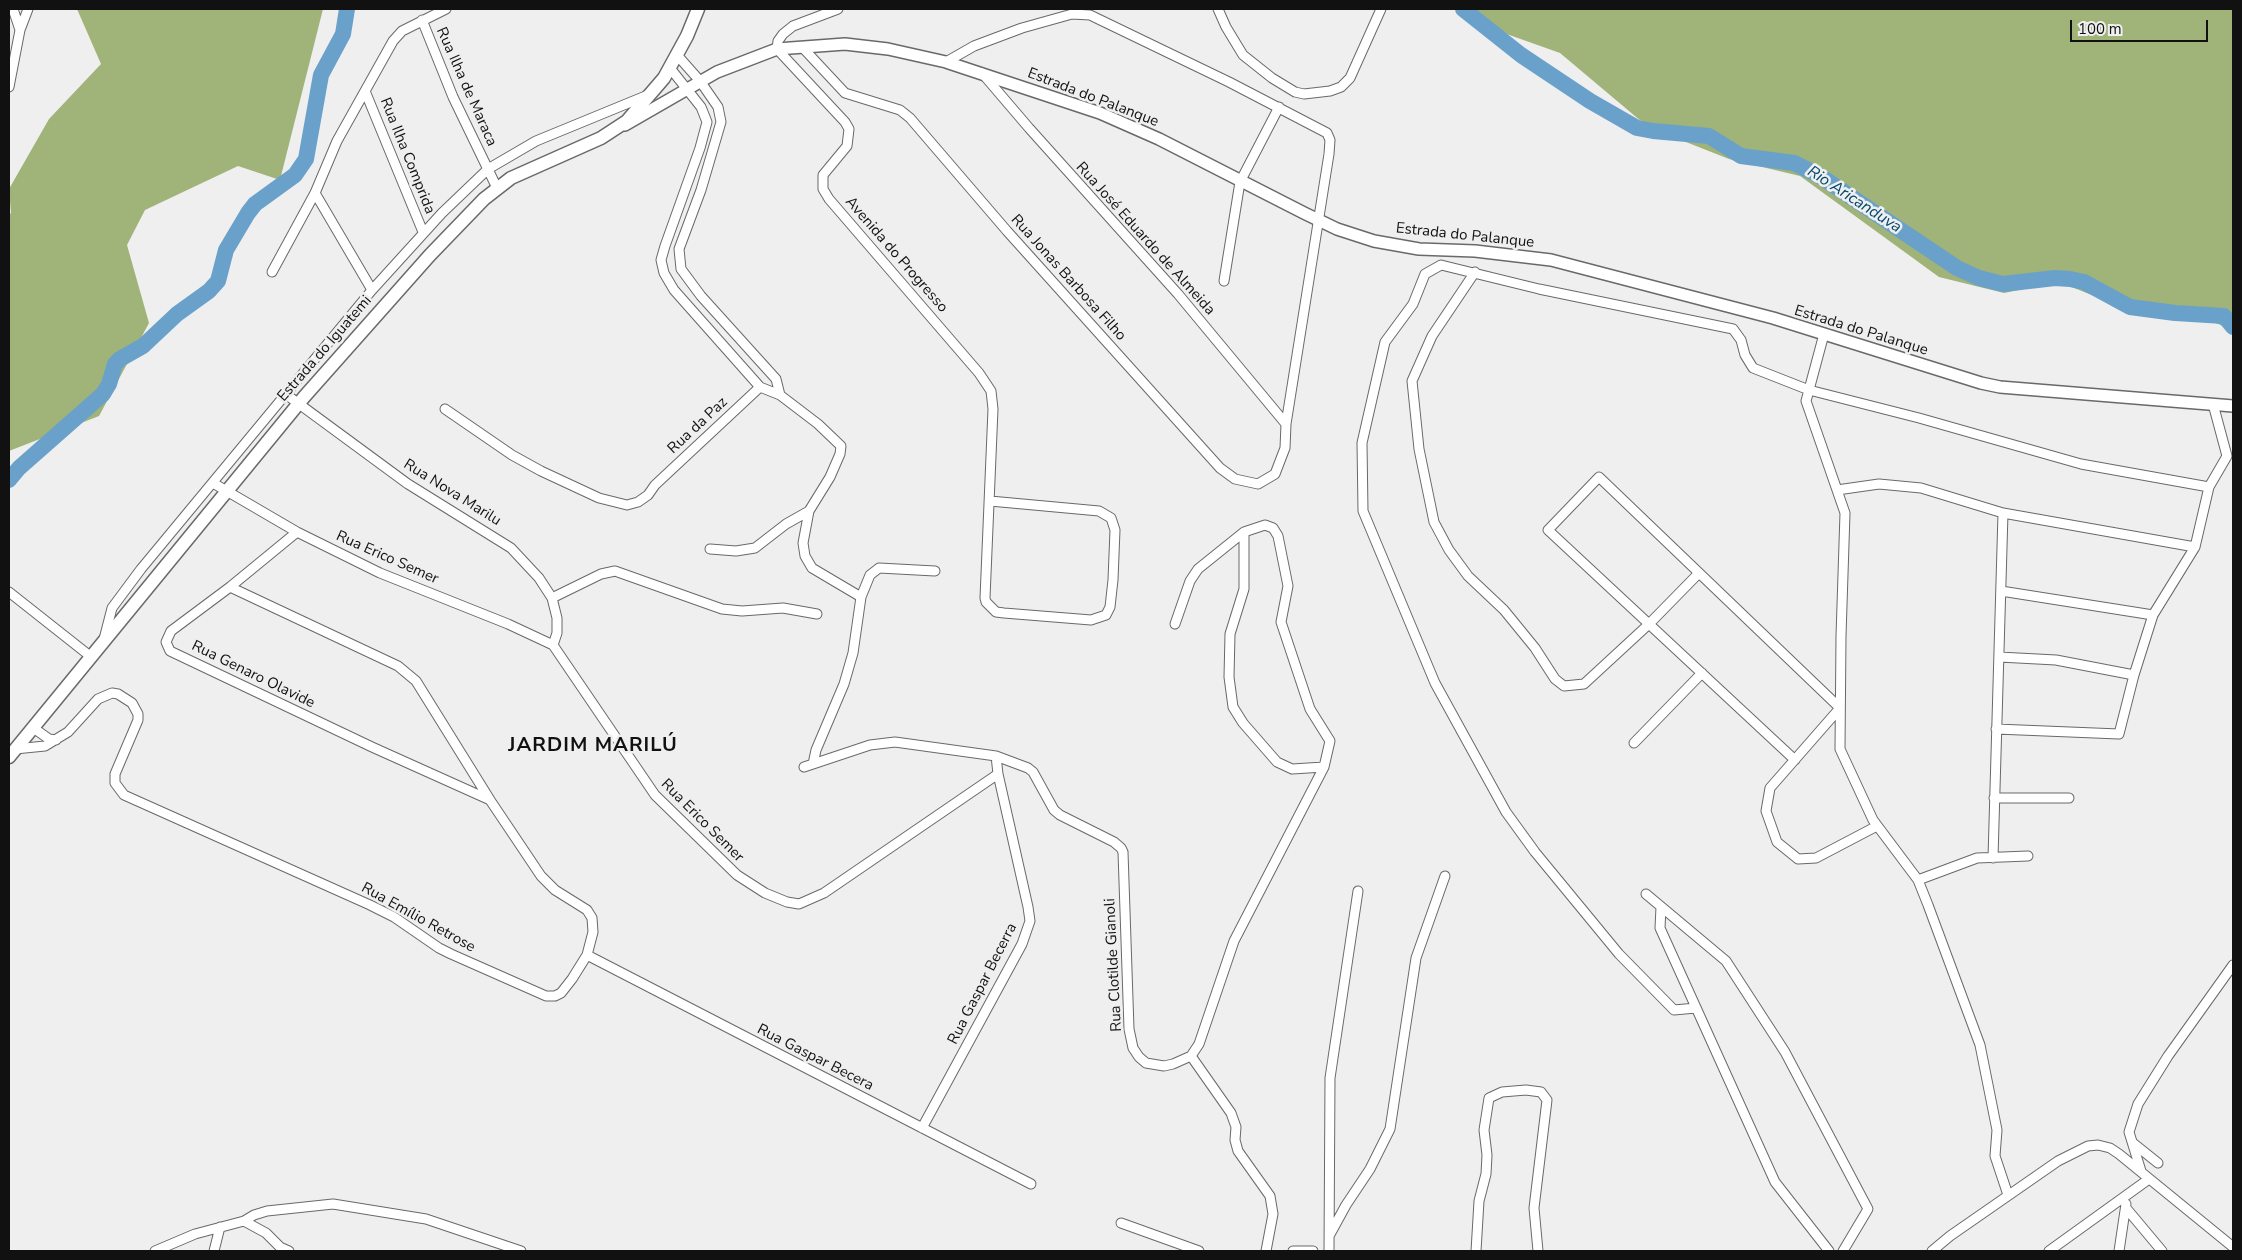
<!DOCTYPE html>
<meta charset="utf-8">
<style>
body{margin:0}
#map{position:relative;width:2242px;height:1260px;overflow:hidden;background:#efeff0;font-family:"Nunito Sans",sans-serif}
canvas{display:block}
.frame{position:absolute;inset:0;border:10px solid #111112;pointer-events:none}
.scale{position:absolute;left:2070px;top:20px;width:138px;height:22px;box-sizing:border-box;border:2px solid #111112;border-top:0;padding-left:6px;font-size:15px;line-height:18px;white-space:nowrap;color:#111112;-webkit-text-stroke:4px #efeff0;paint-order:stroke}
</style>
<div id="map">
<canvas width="2242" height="1260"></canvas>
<div class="frame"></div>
<div class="scale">100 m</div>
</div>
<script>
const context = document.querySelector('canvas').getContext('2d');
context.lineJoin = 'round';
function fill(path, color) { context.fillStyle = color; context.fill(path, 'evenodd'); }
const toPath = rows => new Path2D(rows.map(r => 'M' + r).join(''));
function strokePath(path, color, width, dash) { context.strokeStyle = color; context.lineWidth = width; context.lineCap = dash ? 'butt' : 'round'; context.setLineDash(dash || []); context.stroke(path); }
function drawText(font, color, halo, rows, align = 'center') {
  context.font = font + ' "Nunito Sans",sans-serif'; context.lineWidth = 5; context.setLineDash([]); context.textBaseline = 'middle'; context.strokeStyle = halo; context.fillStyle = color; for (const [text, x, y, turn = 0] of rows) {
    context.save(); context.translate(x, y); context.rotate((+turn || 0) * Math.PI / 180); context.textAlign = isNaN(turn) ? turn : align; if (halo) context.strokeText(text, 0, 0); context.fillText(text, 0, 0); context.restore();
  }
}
fill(toPath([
 [77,9,323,9,280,180,238,166,145,210,127,245,149,323,99,416,9,451,9,215,11,213,9,189,49,119,101,64],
 [1461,9,2233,9,2233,330,2183,310,2142,315,2059,282,2004,293,1939,277,1800,176,1729,159,1648,127,1560,53,1501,32]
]), '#a0b378');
strokePath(toPath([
 [1463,9,1521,55,1590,101,1637,128,1653,131,1709,136,1741,156,1794,163,1820,176,1957,268,1979,278,2003,284,2055,278,2070,279,2084,282,2130,307,2175,313,2224,316,2233,327],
 [9,480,19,468,103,394,109,384,115,364,120,359,143,346,177,314,209,291,218,281,226,250,248,213,255,204,295,175,306,159,321,75,343,34,347,9]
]), '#6aa1ca', 16);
const street = toPath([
 [13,9,20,30],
 [838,9,793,26,783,34,778,41,777,49,845,122,849,129,847,146,823,175,823,189,829,199,979,373,991,391,993,409,985,598,986,602,996,612,1004,613,1091,620,1106,615,1110,607,1113,580,1115,530,1111,518,1099,511,990,501],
 [1218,9,1226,27,1243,55,1272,78,1295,92,1304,94,1330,91,1341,87,1350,78,1381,9],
 [422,20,453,97,497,188],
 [803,48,845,93,900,110,910,118,1007,231,1220,468,1235,479,1258,484,1275,474,1285,448,1286,424,1329,154,1330,140,1327,133,1229,82,1090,15,1072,14,1022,28,974,46,946,62],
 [677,55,700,81,718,107,721,122,701,190,679,249,681,269,701,296,776,379,780,395],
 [670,68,701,107,707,122,700,148,665,246,661,260,664,273,674,290,760,387,780,395,818,424,841,446,840,454,830,477,809,511,803,543,805,556,812,568,861,597,853,653,844,684,816,750,813,764],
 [982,73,1029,128,1178,294,1286,424],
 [9,87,20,30,28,9],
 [365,91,423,232],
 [315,193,372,290],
 [272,272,315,193,337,141,393,41,402,31,446,9],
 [1475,272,1432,336,1412,381,1419,449,1434,522,1449,550,1468,576,1504,610,1535,648,1555,679,1564,686,1584,684,1649,624,1699,573],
 [1224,281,1240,182,1279,107],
 [1824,334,1806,401,1845,513,1841,636,1840,749,1873,820,1918,880,1928,905,1980,1045,1997,1130,1995,1156,2008,1195],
 [287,395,408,484,511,548,539,578,552,598,557,618,557,633,553,645],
 [445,409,512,455,541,471,599,498,627,505,638,502,648,495,655,485,760,387],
 [213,483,297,532,380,573,508,624,553,645,655,795,737,875,765,893,787,902,799,904,824,893,998,774],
 [1837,490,1879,484,1921,488,2003,513,2195,547,2209,487],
 [297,532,230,587,171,631,166,642,170,651,372,747,490,800],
 [1244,532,1244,589,1230,634,1229,677,1233,707,1243,723,1277,762,1292,769,1324,767],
 [710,549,736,551,755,548,786,524,809,511],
 [2001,591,2153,615],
 [9,592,90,656],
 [861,597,870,575,879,568,935,571],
 [552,598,601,574,615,571,722,609,742,611,783,608,817,614],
 [104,639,112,608,141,569,372,290,442,213,488,169,536,141,648,95],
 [2134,675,2153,615,2195,547],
 [32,727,49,739,56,740],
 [1996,729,2119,734,2134,675,2056,660,1999,657],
 [1634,743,1702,673],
 [15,749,45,746,68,732,98,699,112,693,118,694,132,703,138,714,138,720,115,774,115,783,124,795,370,905,394,917,439,948,451,954,546,996,555,996,561,993,572,979,587,955,593,932,592,918,587,910,555,890,541,876,490,800,416,681,398,666,230,587],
 [1795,760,1548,530,1599,477,1840,708,1770,788,1766,811,1777,842,1798,859,1816,858,1877,826],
 [804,767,870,745,895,742,996,756,1028,768,1033,772,1054,810,1060,815,1114,842,1121,848,1123,852,1129,1029,1133,1048,1139,1057,1146,1063,1164,1066,1173,1064,1191,1056,1199,1044,1234,941,1324,767,1330,741,1310,709,1281,622,1288,586,1278,536,1273,528,1265,525,1244,532,1198,569,1190,581,1175,624],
 [1994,798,2069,798],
 [1993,858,2003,513],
 [1918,880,1977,858,2028,856],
 [1646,894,1726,961,1785,1052,1868,1209,1843,1251],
 [1661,907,1660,928,1775,1182,1829,1251],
 [587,955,1031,1184],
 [1696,1008,1674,1010,1619,954,1535,852,1506,812,1435,683,1363,511,1362,443,1385,342,1413,304,1425,274,1441,265,1539,289,1733,329,1741,340,1745,355,1753,368,1809,390,1919,418,2081,464,2209,487,2227,456,2213,404],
 [1191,1056,1231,1113,1236,1127,1235,1140,1238,1151,1270,1196,1273,1214,1266,1251],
 [922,1128,1022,944,1030,921,1028,907,998,774,996,756],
 [2133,1143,2158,1163],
 [2141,1171,2129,1132,2138,1104,2168,1056,2233,965],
 [2126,1208,2162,1251],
 [244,1221,254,1215,267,1211,333,1204,426,1219,521,1251],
 [1121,1223,1199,1251],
 [1329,1236,1346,1205,1370,1169,1390,1129,1416,958,1445,876],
 [155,1251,195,1234,244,1221,266,1233,280,1247,289,1251],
 [214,1251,220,1227],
 [1293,1251,1313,1251],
 [1329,1251,1330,1078,1358,891],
 [1476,1251,1479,1201,1486,1174,1487,1155,1484,1130,1489,1098,1502,1092,1526,1090,1541,1092,1547,1100,1534,1208,1538,1251],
 [1932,1251,1950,1236,2058,1161,2088,1146,2098,1145,2110,1148,2119,1154,2233,1247],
 [2049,1251,2149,1179],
 [2119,1251,2126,1204]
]);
const secondary = toPath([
 [625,125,717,72,777,49,845,44,888,49,946,62,1100,113,1159,139,1304,213,1337,229,1374,241,1419,249,1475,251,1551,260,1773,318,1981,383,2000,387,2233,406]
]);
const primary = toPath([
 [9,757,304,397,430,255,484,199,511,178,601,138,627,121,664,78,687,36,698,9]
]);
strokePath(street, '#69696a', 11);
strokePath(secondary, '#69696a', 14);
strokePath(primary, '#69696a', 15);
strokePath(street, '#fff', 9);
strokePath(secondary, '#fff', 11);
strokePath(primary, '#fff', 12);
drawText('15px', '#111112', '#efeff0', [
 ["Rua Ilha de Maraca",466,87,66],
 ["Estrada do Palanque",1093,98,21],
 ["Rua Ilha Comprida",407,156,68],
 ["Estrada do Palanque",1465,236,6],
 ["Rua José Eduardo de Almeida",1145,239,48],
 ["Avenida do Progresso",896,255,49],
 ["Rua Jonas Barbosa Filho",1068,278,48],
 ["Estrada do Palanque",1861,331,17],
 ["Estrada do Iguatemi",325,349,-49],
 ["Rua da Paz",698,426,-43],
 ["Rua Nova Marilu",452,493,32],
 ["Rua Erico Semer",387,558,24],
 ["Rua Genaro Olavide",253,675,26],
 ["Rua Erico Semer",702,821,45],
 ["Rua Emílio Retrose",418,918,29],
 ["Rua Clotilde Gianoli",1114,965,-93],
 ["Rua Gaspar Becerra",983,984,-63],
 ["Rua Gaspar Becera",815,1058,27]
]);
drawText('italic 16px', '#00476e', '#efeff0', [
 ["Rio Aricanduva",1854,200,33]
]);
context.letterSpacing = '1px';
drawText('bold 20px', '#111112', '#efeff0', [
 ["JARDIM MARILÚ",593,746]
]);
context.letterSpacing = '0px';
</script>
